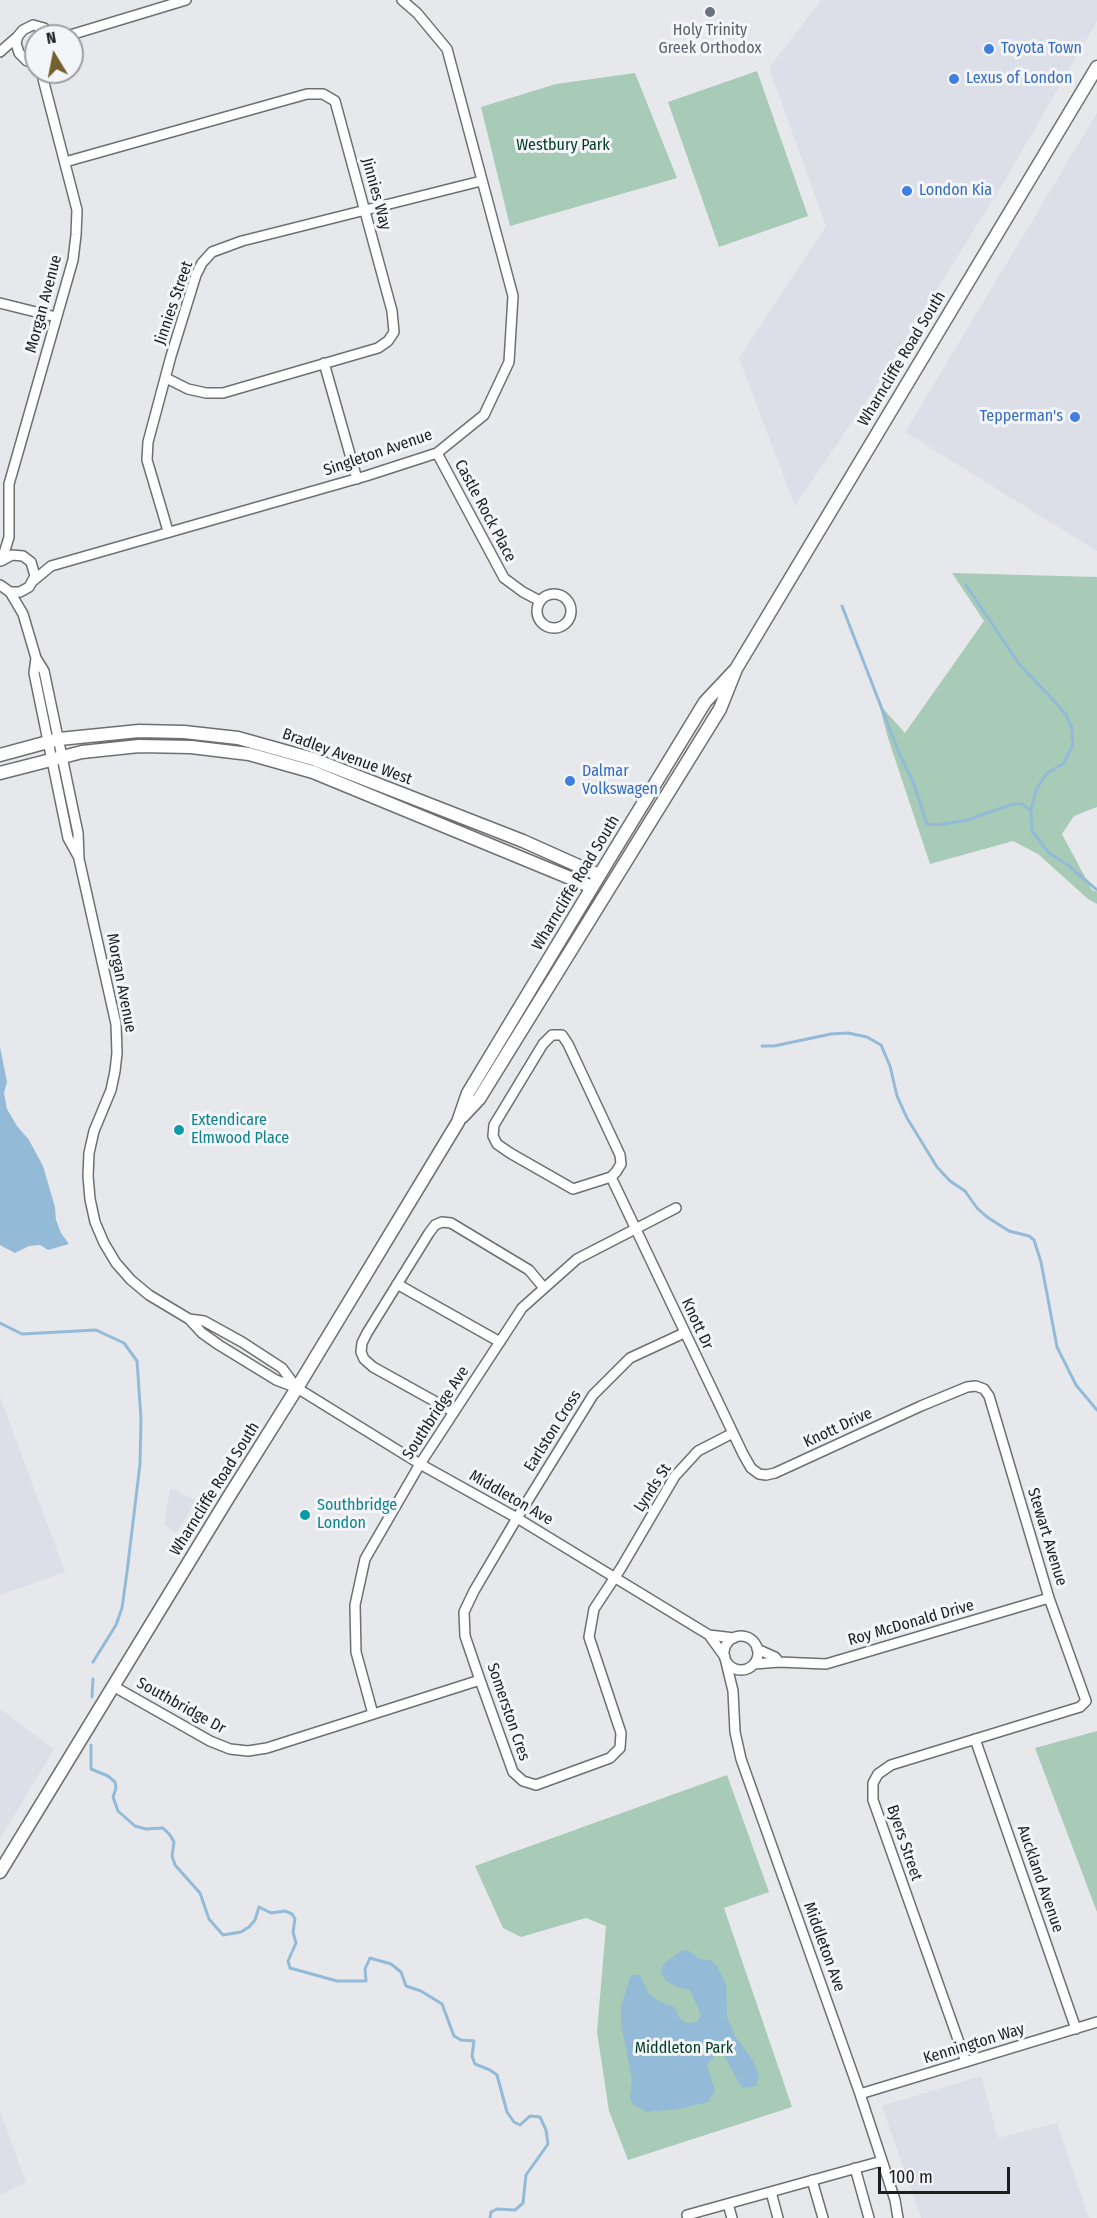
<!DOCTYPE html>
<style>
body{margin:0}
#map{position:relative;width:1097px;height:2218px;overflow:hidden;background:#e7e8eb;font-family:"Fira Sans Condensed",sans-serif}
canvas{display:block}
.north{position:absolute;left:24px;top:24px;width:60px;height:60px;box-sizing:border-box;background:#f4f5f9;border:2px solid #9e9fa2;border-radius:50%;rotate:350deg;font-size:16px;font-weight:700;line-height:24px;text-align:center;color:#1e1e20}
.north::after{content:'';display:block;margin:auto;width:21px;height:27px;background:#72602e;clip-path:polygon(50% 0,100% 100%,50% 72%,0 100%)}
.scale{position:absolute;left:878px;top:2167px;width:132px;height:27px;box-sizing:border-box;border:3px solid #1e1e20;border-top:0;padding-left:8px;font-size:18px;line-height:21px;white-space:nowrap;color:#1e1e20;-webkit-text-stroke:4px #f4f5f9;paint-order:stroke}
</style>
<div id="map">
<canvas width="1097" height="2218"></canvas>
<div class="north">N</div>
<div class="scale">100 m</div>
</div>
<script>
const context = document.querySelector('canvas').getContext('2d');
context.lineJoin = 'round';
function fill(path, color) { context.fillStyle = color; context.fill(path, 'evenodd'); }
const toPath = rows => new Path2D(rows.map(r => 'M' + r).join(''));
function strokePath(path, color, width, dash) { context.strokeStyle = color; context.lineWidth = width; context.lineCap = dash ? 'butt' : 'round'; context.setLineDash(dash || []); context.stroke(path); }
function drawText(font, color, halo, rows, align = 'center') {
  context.font = font + ' "Fira Sans Condensed",sans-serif'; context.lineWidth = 6; context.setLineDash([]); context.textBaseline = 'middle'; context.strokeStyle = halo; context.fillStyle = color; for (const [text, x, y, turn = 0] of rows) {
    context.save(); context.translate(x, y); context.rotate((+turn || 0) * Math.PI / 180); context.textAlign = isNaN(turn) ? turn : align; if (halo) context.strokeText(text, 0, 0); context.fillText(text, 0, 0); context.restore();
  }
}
fill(toPath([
 [821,0,1097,0,1097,21,1004,182,881,379,795,506,739,358,826,226,769,68],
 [1097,113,1097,551,905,432],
 [0,1397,65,1572,0,1595],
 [170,1489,176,1490,196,1501,176,1533,164,1524],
 [0,1709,54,1749,0,1839],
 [981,2076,998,2138,1057,2123,1089,2218,921,2218,882,2106],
 [0,2111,26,2182,0,2195]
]), '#dcdee8');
fill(toPath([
 [757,71,808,216,719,247,668,102],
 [635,73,677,178,510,226,481,107,556,84],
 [952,573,1097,577,1097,807,1074,816,1062,834,1092,890,1097,892,1097,904,1088,899,1038,854,1013,841,930,864,888,738,879,704,905,733,984,621],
 [1097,1731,1097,1912,1035,1748],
 [727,1775,769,1892,724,1908,792,2107,628,2160,609,2111,597,2032,606,1926,586,1918,521,1937,503,1928,475,1866]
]), '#a7cbb6');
fill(toPath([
 [0,1047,7,1082,4,1093,7,1109,17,1126,29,1140,43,1166,55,1207,56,1220,61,1233,69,1244,48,1250,40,1245,29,1246,15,1253,0,1245],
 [688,1950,699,1959,710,1960,717,1966,726,1984,727,2017,735,2036,752,2059,759,2074,756,2086,742,2088,724,2056,715,2055,707,2065,715,2091,708,2102,678,2109,647,2112,633,2105,630,2098,632,2079,621,2024,621,2006,631,1975,640,1975,648,1993,659,2001,674,2007,680,2019,687,2023,697,2022,701,2015,690,1990,677,1987,665,1980,661,1971,664,1963,681,1951]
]), '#93bbd8');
strokePath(toPath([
 [966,585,1019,664,1057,704,1066,715,1072,728,1073,744,1067,757,1063,764,1047,773,1036,790,1031,811,1032,831,1049,853,1069,866,1097,890],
 [842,606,899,753,914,784,927,824,937,825,967,820,1013,804,1022,804,1031,811],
 [762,1046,774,1046,831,1034,848,1033,867,1037,881,1045,890,1066,897,1096,907,1118,937,1167,950,1181,965,1191,977,1208,987,1217,1009,1231,1029,1236,1034,1240,1041,1262,1057,1347,1076,1385,1097,1410],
 [0,1323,22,1334,96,1330,124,1343,137,1361,141,1419,140,1464,127,1572,122,1608,116,1625,93,1662],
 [92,1697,93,1679],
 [91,1745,91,1769,108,1776,115,1782,116,1788,113,1797,118,1811,135,1826,146,1829,163,1828,170,1835,174,1842,172,1856,175,1865,200,1893,209,1919,223,1935,241,1932,249,1927,255,1920,259,1907,271,1913,285,1911,292,1914,295,1919,293,1932,296,1943,288,1961,290,1968,337,1981,366,1981,365,1969,370,1958,391,1964,401,1972,406,1986,421,1991,442,2004,454,2036,461,2040,474,2041,472,2056,475,2064,490,2070,497,2075,507,2112,514,2122,520,2125,530,2116,540,2117,546,2130,548,2144,526,2175,523,2203,515,2210,497,2209,491,2212,490,2218]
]), '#93bbd8', 3);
const minor = toPath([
 [67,36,186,0],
 [0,52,17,37],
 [36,63,27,61,19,53,16,43,18,36,23,30,33,25,44,28,52,36],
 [65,162,307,94,323,94,335,101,392,311,394,332,388,341,378,348,223,393,206,393,188,389,166,378],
 [0,303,56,317],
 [324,363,357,479],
 [437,453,504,578,523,592,540,601],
 [168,531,147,460,148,442,171,356,196,275,202,263,212,252,242,241,481,181],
 [2,560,9,537,9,484,73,260,76,235,77,210,43,79,44,72],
 [33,581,51,566,366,476,437,453,484,415,509,362,513,296,447,49,417,13,402,0],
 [0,585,10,592,20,592,29,587,35,576,31,562,23,556,12,555,1,561],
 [10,592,23,614,36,658,44,671,78,833,79,859,116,1024,117,1053,115,1071,111,1090,94,1131,89,1153,88,1176,90,1199,95,1222,104,1243,116,1263,131,1280,149,1295,189,1319,202,1333,219,1345,276,1380,297,1388,420,1464,517,1518,709,1635,734,1638],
 '537 611a17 17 0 1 1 34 0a17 17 0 1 1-34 0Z',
 [36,658,34,673,68,838,78,856],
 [611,1177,573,1189,510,1153,497,1144,493,1136,494,1125,543,1044,552,1035,562,1035,568,1044,620,1155,621,1164,616,1172,611,1177,743,1454,751,1468,759,1474,766,1475,775,1473,921,1406,967,1387,976,1386,984,1389,989,1396,1049,1598,1086,1701,1080,1707,891,1765,878,1774,873,1783,873,1800,966,2062],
 [397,1284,500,1342],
 [189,1319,204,1321,242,1342,282,1368,296,1387],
 [684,1333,630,1358,593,1395,517,1518,474,1591,464,1612,465,1636,480,1680,513,1772,523,1781,536,1785,610,1758,620,1748,621,1733,589,1637,594,1609,621,1568,675,1476,698,1451,733,1433],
 [454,1412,373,1367,364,1359,361,1352,362,1343,367,1333,429,1233,435,1225,442,1222,451,1223,529,1270,544,1288],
 [709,1635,725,1657],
 '724 1653a17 17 0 1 1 34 0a17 17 0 1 1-34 0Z',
 [757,1649,775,1657,779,1662],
 [726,1662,733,1691,735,1732,741,1759,860,2094,895,2200,898,2218],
 [754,1664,779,1662,826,1664,1049,1598],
 [113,1686,210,1741,230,1749,248,1751,267,1748,480,1680],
 [373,1714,356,1652,355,1605,365,1559,420,1464,522,1308,577,1259,676,1208],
 [975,1739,1076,2029],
 [860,2094,1097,2022],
 [855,2168,869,2218],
 [812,2180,823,2218],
 [771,2192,778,2218],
 [728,2204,732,2218],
 [688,2218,687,2215,882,2161]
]);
const major = toPath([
 [0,755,59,739,139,731,184,732,238,738,313,759,523,841,599,875],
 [0,773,82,752,139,746,191,747,249,754,313,772,592,887],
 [462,1117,479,1099,720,709,736,669,1097,67],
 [0,1872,228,1498,297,1388,458,1122,468,1093,611,856,705,702,736,669]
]);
strokePath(minor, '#6e6f72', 12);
strokePath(major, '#6e6f72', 15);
strokePath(minor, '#fff', 9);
strokePath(major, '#fff', 12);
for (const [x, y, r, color] of [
 [710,12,6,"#6b7280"],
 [989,49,6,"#3f7fe0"],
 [954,79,6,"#3f7fe0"],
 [907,191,6,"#3f7fe0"],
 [1075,417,6,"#3f7fe0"],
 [570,781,6,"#3f7fe0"],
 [179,1130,6,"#0f9aa8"],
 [305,1515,6,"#0f9aa8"]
]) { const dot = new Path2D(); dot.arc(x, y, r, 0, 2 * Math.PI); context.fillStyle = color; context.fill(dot); strokePath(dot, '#f4f5f9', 2); }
drawText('16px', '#5b616d', '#f4f5f9', [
 ["Holy Trinity",710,31],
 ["Greek Orthodox",710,49]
]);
drawText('16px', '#366cbe', '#f4f5f9', [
 ["Toyota Town",1001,49],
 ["Lexus of London",966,79],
 ["London Kia",919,191],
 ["Tepperman's",1063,417,"right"],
 ["Dalmar",582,772],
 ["Volkswagen",582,790]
], 'left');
drawText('16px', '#003b23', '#f4f5f9', [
 ["Westbury Park",563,146],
 ["Middleton Park",684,2049]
]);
drawText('16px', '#1e1e20', '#f4f5f9', [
 ["Jinnies Way",376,194,75],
 ["Jinnies Street",174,303,-71],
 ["Morgan Avenue",44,304,-75],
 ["Wharncliffe Road South",902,359,-59],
 ["Singleton Avenue",378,453,-19],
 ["Castle Rock Place",485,511,62],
 ["Bradley Avenue West",347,757,20],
 ["Wharncliffe Road South",576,883,-59],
 ["Morgan Avenue",121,983,79],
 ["Knott Dr",697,1324,65],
 ["Southbridge Ave",436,1413,-57],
 ["Knott Drive",838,1428,-25],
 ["Earlston Cross",553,1431,-58],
 ["Lynds St",653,1488,-57],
 ["Wharncliffe Road South",215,1489,-58],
 ["Middleton Ave",511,1498,30],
 ["Stewart Avenue",1047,1537,73],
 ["Roy McDonald Drive",911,1623,-16],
 ["Southbridge Dr",181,1706,29],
 ["Somerston Cres",508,1712,71],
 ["Byers Street",904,1843,71],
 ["Auckland Avenue",1040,1879,71],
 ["Middleton Ave",824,1947,70],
 ["Kennington Way",974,2044,-17]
]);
drawText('16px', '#0d838f', '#f4f5f9', [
 ["Extendicare",191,1121],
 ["Elmwood Place",191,1139],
 ["Southbridge",317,1506],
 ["London",317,1524]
], 'left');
</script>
